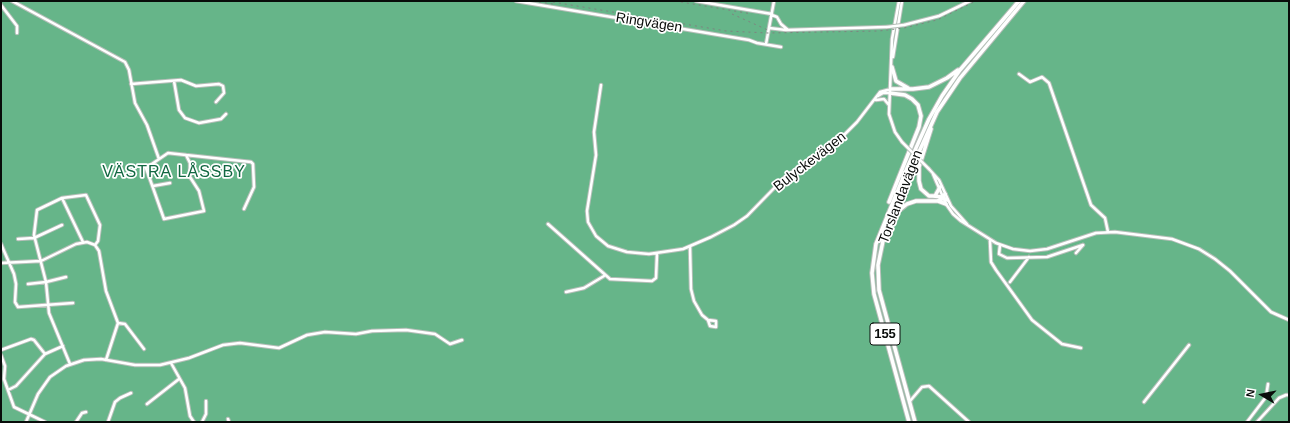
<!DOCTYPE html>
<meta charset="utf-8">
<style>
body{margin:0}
#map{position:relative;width:1290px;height:423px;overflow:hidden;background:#e0e9e3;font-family:Helvetica,sans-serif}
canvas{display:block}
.frame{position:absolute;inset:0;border:2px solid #090c0a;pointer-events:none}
.north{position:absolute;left:1242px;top:375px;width:40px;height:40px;-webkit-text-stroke:3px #fff;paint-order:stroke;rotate:279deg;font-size:11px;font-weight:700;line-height:16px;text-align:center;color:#090c0a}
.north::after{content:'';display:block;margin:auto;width:14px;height:18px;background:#090c0a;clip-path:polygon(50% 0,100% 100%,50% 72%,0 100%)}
</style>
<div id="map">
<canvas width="1290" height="423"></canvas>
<div class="frame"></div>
<div class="north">N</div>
</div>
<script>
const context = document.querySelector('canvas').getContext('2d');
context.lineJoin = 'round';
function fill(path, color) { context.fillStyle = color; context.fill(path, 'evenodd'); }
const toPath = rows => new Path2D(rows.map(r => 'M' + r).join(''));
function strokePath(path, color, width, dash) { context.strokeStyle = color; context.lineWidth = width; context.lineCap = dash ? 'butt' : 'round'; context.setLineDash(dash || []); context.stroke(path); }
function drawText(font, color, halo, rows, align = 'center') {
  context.font = font + ' Helvetica,sans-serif'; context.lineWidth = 3.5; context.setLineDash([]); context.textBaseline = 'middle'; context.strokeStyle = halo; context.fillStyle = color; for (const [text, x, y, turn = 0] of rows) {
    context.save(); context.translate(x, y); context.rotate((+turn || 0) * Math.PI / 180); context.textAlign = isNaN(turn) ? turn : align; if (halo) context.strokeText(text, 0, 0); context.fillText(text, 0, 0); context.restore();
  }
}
fill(toPath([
 [1,1,1289,1,1289,422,1,422]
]), '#66b589');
const minor = toPath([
 [12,1,125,62,129,70,135,103,147,125,159,159],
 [516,1,749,40,757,43,781,47],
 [696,1,772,14],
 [899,1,892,39,889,114,895,132,902,142],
 [1,5,17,26,17,33],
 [772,15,777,17,781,24,788,30],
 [904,25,939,16,970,1],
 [769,28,786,30,887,27],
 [766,44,774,1],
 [893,57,902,1],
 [1019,74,1030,82,1042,77,1049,83,1091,205,1105,218,1108,232],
 [174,81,179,110,185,118,199,123,221,119,226,114],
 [131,84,181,80,196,86,219,84,223,86,224,93,216,102],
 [601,85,594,132,596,155,587,211,588,222,596,236,608,246,627,252,649,254,683,249,711,237,734,225,747,216,785,177,840,139,857,122,880,92,891,89],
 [878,96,883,93,890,93],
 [876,100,884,99,889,105],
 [186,155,168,153,146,168,164,219,204,211,199,191,190,177,190,163,186,155,251,162,253,164,254,187,244,209],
 [929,169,939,180,951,206,967,224],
 [933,174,946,204,953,214,961,221,996,243,1013,249,1030,251,1047,249,1096,233,1115,232,1172,239,1199,249,1215,259,1230,271,1271,312,1289,320],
 [153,186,170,183],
 [62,198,83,242],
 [548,224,610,279,652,281,656,278,657,254],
 [18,239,34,238,62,225],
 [990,241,991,262,996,270,1032,320,1062,344,1081,348],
 [1,244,14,274,16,284,15,302,18,307,73,303],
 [1000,245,999,254,1007,258,1047,257,1083,245],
 [690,247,691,289,694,301,702,315,708,320,710,326,716,327,716,321,708,320],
 [1076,253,1083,245],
 [1,263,41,261,76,244,87,242,95,245,99,251,106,291,118,323,106,360],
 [1010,282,1029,257],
 [28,284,46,282,66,277],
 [566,292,584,288,604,276],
 [118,323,125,324,144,349],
 [1,350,31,339,34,340,45,354,63,346],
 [1,355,5,366,4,379,14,407,45,422],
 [171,363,185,388,190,416,194,422],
 [70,364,49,313,46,282,34,235,37,210,62,198,86,195,100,225,98,241,95,245],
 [8,390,16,386,45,354],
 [910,401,922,387,929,386,969,422],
 [1144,402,1189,345],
 [147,404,179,379],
 [228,419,229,422],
 [26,422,38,394,50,377,66,366,84,360,101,359,135,365,160,365,189,358,223,345,240,343,279,348,307,335,325,332,356,334,372,331,406,330,435,334,450,344,462,340],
 [76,422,82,413,86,412],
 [108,422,115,402,120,398,131,393],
 [202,422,206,414,206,401],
 [1247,422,1266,397,1268,384],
 [1257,422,1279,398,1286,395,1289,395]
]);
const major = toPath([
 [892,67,896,81,908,88],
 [891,89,913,89,929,87,947,78,958,70],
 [931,129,919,167,919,181,921,189,929,196,935,196,940,187],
 [933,196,942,197,947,200],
 [938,201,946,204],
 [889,202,919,127,921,116,918,105,912,99,905,95,890,93],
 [888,227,897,212,907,204,916,201,937,201,942,199,945,194],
 [909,422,874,294,872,273,876,244,907,168,929,119,942,96,960,70,1019,1],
 [915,422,879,290,878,265,884,236,896,203,937,112,960,78,1024,1]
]);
strokePath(minor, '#b5beb8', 4.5);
strokePath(major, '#b5beb8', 5.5);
strokePath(minor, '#fff', 2.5);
strokePath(major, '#fff', 3.5);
strokePath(toPath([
 [533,1,553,4],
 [547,1,726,31,768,33,879,31,904,28,937,20,976,1],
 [675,1,752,14],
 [732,14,770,31]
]), '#7e8480', 1, [2, 4]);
const minorBridge = toPath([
 [887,27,904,25],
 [902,142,929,169]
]);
strokePath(minorBridge, '#b5beb8', 4.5, []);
strokePath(minorBridge, '#fff', 2.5);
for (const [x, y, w] of [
 [885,334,30]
]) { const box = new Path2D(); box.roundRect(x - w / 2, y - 11, w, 22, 3); context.fillStyle = '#fff'; context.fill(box); strokePath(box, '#090c0a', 1); }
drawText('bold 13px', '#090c0a', null, [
 ["155",885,334]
]);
drawText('14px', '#090c0a', '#fff', [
 ["Ringvägen",649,23,9],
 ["Bulyckevägen",810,162,-38],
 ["Torslandavägen",901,197,-69]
]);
context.letterSpacing = '1px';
drawText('16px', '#116741', '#fff', [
 ["VÄSTRA LÅSSBY",174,173]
]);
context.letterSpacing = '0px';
</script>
